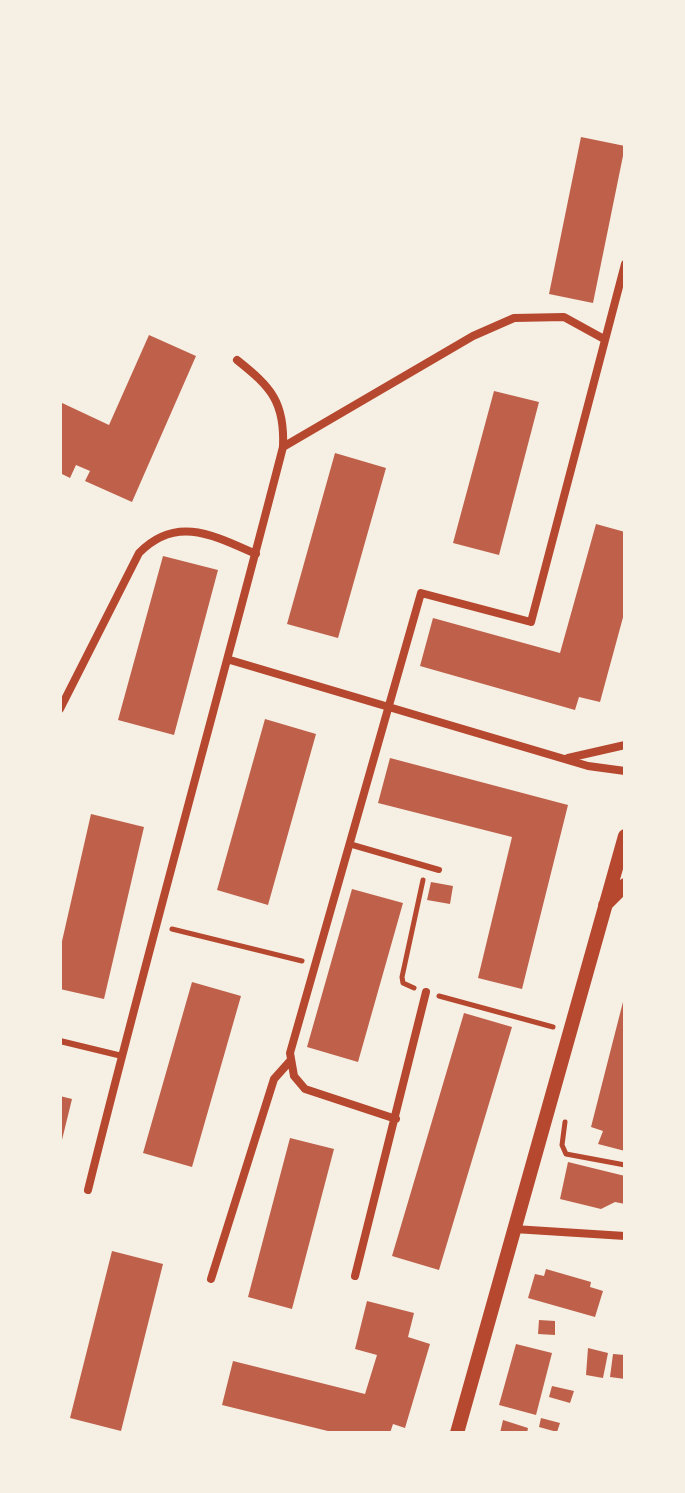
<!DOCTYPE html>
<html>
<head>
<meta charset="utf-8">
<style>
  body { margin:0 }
  #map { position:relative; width:685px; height:1493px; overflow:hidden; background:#f6efe4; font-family:Manrope,sans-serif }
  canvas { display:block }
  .frame { position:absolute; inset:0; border:62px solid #f6efe4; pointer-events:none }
</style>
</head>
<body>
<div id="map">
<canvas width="685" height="1493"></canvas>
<div class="frame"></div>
</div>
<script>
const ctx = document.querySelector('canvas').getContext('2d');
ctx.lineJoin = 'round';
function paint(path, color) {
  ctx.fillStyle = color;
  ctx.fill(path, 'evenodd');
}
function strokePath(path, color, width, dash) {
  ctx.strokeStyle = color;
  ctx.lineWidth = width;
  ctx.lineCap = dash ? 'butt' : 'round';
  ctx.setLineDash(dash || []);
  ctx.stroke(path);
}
paint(new Path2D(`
  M 581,137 L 625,146 L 593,303 L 549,294 Z
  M 149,335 L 196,356 L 132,502 L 85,481 L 90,471 L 76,465 L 70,478 L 60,473 L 60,402 L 109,425 Z
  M 494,391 L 539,402 L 499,555 L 453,543 Z
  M 335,453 L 386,468 L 338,638 L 287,624 Z
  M 596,524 L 625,532 L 625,610 L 600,702 L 579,697 L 575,710 L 420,666 L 433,618 L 560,653 Z
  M 163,556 L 218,570 L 174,735 L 118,720 Z
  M 265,719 L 316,734 L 268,905 L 217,890 Z
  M 390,758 L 568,805 L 522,989 L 478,978 L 512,837 L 378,803 Z
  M 91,814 L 144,827 L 104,999 L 60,989 L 60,950 Z
  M 431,882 L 453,886 L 450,904 L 427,900 Z
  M 352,889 L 403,903 L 358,1062 L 307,1047 Z
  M 192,982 L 241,996 L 192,1167 L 143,1153 Z
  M 625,994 L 625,1151 L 598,1144 L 603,1131 L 591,1127 Z
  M 464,1013 L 512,1027 L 439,1270 L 392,1256 Z
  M 60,1096 L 72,1099 L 61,1144 L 60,1143 Z
  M 290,1138 L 334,1149 L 292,1309 L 248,1297 Z
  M 568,1162 L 625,1176 L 625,1204 L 615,1202 L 601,1209 L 560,1199 Z
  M 112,1251 L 163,1264 L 121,1431 L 70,1418 Z
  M 546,1269 L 591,1282 L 590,1287 L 603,1291 L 595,1317 L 528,1298 L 535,1274 L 544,1276 Z
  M 367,1301 L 414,1313 L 408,1337 L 430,1344 L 405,1428 L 393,1424 L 390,1433 L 336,1433 L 222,1405 L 233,1361 L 365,1394 L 377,1355 L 355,1349 Z
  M 539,1320 L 555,1321 L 555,1335 L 538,1334 Z
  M 516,1344 L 552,1353 L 536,1415 L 499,1405 Z
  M 588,1348 L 608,1353 L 603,1378 L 586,1375 Z
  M 613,1354 L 625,1355 L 625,1379 L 610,1377 Z
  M 552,1386 L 574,1391 L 570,1403 L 549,1397 Z
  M 541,1418 L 560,1423 L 557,1432 L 539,1427 Z
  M 503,1420 L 528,1428 L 527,1433 L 500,1433 Z`), '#bf614a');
strokePath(new Path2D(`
  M 172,929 L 302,961
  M 414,988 L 403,983 L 402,977 L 423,880
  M 439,996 L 553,1027
  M 565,1122 L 562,1145 L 566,1154 L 625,1165`), '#b5482f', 5);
strokePath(new Path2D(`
  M 349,844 L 439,870
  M 60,1041 L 122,1056`), '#b5482f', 6);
strokePath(new Path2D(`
  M 283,447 L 473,336 L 514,318 L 564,317 L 604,339
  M 230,660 L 588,766 L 625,771
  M 60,709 L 139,553 C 176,515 213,535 256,554
  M 568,758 L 625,745
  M 396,1119 L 305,1089 L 294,1076 L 290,1053 L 421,593 L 531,622 L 625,264
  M 88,1190 C 150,941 219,695 283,447 C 285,402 271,387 237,360
  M 514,1229 L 625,1236
  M 355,1276 L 426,992
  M 211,1279 L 274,1079 L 291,1060`), '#b5482f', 8);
strokePath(new Path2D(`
  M 605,905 L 625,885
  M 457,1433 L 625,836`), '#b5482f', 14);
</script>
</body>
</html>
